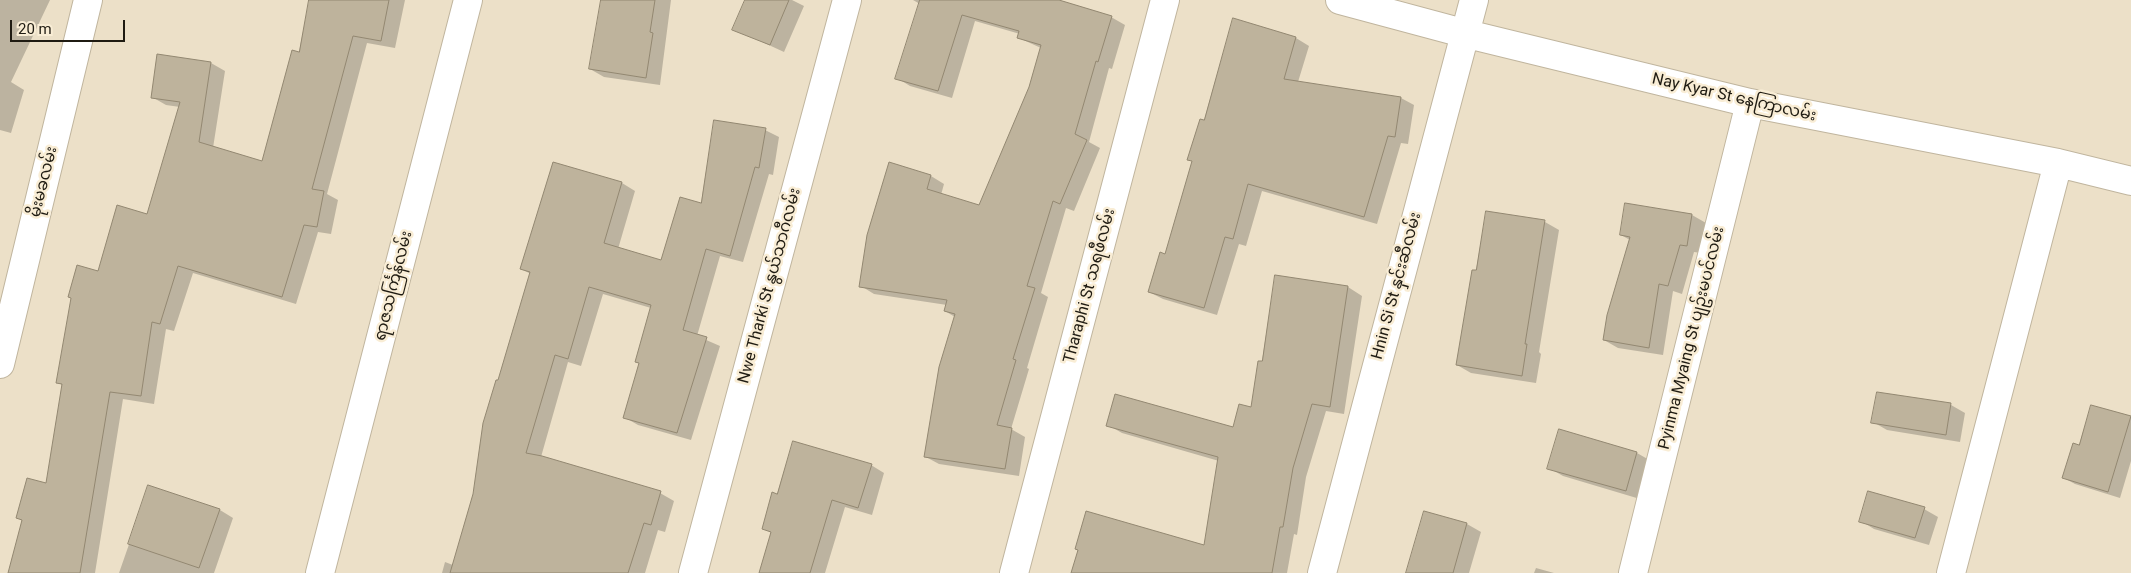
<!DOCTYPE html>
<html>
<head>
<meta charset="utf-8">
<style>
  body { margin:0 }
  #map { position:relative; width:2131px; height:573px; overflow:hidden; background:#ece0c8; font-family:Roboto,sans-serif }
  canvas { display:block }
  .scale { position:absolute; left:10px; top:20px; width:115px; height:22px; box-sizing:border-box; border:2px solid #1f1b12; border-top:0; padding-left:6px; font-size:15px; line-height:18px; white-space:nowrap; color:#1f1b12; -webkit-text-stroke:4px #f9edd5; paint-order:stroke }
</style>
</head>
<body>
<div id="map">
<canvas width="2131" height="573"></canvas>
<div class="scale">20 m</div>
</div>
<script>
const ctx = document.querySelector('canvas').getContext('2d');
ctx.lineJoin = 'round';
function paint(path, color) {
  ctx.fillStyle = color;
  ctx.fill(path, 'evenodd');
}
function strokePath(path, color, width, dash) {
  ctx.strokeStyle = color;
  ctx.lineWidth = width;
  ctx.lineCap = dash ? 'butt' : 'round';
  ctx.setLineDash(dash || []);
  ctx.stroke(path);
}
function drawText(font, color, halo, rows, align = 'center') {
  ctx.font = font + ' Roboto,"Noto Sans Myanmar",sans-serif';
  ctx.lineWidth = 5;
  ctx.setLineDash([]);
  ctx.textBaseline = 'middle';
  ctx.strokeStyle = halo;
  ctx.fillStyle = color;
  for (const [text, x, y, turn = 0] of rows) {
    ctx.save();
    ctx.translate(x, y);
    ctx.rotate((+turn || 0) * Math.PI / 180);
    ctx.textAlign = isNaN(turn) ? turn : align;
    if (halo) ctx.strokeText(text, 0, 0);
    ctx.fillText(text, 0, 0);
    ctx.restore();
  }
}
paint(new Path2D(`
  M 0,0 L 50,0 L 11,82 L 24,90 L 11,133 L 0,130 Z
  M 310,0 L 405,0 L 395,48 L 367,43 L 327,194 L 338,200 L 331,234 L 318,232 L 296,304 L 193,273 L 174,331 L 166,329 L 154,404 L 123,399 L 95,573 L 9,573 L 23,521 L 18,518 L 48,484 L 63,386 L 58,382 L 99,272 L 148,215 L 180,107 L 166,105 L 152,97 L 159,55 L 211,63 L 225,71 L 213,148 L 263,162 L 300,54 Z
  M 602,0 L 671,0 L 660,85 L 604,77 L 590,69 Z
  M 746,0 L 792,0 L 804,6 L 784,52 L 734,29 Z
  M 913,0 L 1053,0 L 1111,17 L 1125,25 L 1112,69 L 1109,68 L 1089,142 L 1100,148 L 1074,211 L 1066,208 L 1041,293 L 1048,297 L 1027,368 L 1029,369 L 1011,429 L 1025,437 L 1019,476 L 939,464 L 926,457 L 955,317 L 945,311 L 947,305 L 874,294 L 861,286 L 931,176 L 944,184 L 941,195 L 980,206 L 1031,87 L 1041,48 L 1019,38 L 1020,34 L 975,21 L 952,98 L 910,86 L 897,78 L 920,4 Z
  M 1296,38 L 1309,46 L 1298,82 L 1401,98 L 1414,105 L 1408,144 L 1401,143 L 1377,224 L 1262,191 L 1246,246 L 1239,244 L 1217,315 L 1163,299 L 1149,292 L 1166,255 L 1194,162 L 1189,159 L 1205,121 Z
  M 765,130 L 779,137 L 773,175 L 769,174 L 743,262 L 720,256 L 697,336 L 720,346 L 691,440 L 638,425 L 624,417 L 640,363 L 651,308 L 603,294 L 581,366 L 568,362 L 541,457 L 523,573 L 442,573 L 445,562 L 453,565 L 474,495 L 499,382 L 531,274 L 521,269 L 553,163 L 622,183 L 635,191 L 618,249 L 662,262 L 702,204 Z
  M 1692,215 L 1706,223 L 1701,253 L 1694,252 L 1682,294 L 1673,291 L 1663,355 L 1618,348 L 1604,340 L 1630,240 L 1621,235 Z
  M 1545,222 L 1559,230 L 1539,352 L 1541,354 L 1536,383 L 1471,373 L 1457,365 L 1477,272 Z
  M 1348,287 L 1362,296 L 1344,414 L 1326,411 L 1306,477 L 1297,535 L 1294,534 L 1287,573 L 1072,573 L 1205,547 L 1219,461 L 1122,433 L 1108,425 L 1233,429 L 1252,409 L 1263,363 Z
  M 1878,393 L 1951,405 L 1965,413 L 1960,442 L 1887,430 L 1873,422 Z
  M 2092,406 L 2131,417 L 2131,461 L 2120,498 L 2075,484 L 2064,478 L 2080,446 Z
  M 1560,431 L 1637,453 L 1651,461 L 1640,499 L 1563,476 L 1549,468 Z
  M 871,465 L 884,473 L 872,515 L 845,507 L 825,573 L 761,573 L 772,533 L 763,528 Z
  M 149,487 L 220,510 L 233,518 L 214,573 L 119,573 Z
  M 660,493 L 674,501 L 665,532 L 658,530 L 645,573 L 561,573 Z
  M 1924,509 L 1938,517 L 1929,545 L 1874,529 L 1861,521 Z
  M 1425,512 L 1467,524 L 1481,532 L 1469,573 L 1414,573 Z
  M 1536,568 L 1554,573 L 1534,573 Z`), '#0003');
const building = new Path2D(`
  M 309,0 L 389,0 L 381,41 L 353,36 L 312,189 L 324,191 L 317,227 L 304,225 L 282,297 L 178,266 L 160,324 L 152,322 L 141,396 L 110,392 L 80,573 L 8,573 L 22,520 L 16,518 L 27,478 L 46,483 L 62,384 L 56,383 L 71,298 L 68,297 L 77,265 L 98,271 L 117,205 L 147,214 L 180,102 L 151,98 L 157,54 L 211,62 L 199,142 L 262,161 L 292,50 L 299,52 Z
  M 601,0 L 655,0 L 650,32 L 653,33 L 646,78 L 589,69 Z
  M 745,0 L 789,0 L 770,45 L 732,30 Z
  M 920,0 L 1059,0 L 1112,16 L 1098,62 L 1096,61 L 1075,134 L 1087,140 L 1060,204 L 1053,201 L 1027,286 L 1035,288 L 1013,359 L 1016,360 L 997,425 L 1012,428 L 1005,469 L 924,457 L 939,367 L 955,314 L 944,311 L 947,300 L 859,287 L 867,235 L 889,162 L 931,175 L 927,189 L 979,205 L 1029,87 L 1041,45 L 1017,38 L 1019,31 L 962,15 L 938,91 L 895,79 Z
  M 1233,18 L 1296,37 L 1284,79 L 1401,97 L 1395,137 L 1388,136 L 1364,217 L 1248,184 L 1233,239 L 1225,237 L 1204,308 L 1148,292 L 1160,252 L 1165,254 L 1192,161 L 1187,160 L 1200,119 L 1204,120 Z
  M 714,120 L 766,128 L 759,168 L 755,167 L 730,256 L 706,249 L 683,330 L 707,337 L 677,433 L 623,418 L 639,363 L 635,362 L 651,305 L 589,287 L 568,359 L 555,355 L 526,453 L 542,456 L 661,491 L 651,525 L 644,523 L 628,573 L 450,573 L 473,494 L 483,423 L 496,380 L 498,380 L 530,272 L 520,269 L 553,162 L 622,182 L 604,243 L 661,260 L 680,197 L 701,203 Z
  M 1625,203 L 1692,214 L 1687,246 L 1680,245 L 1668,286 L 1659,284 L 1649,348 L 1603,340 L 1607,315 L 1630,237 L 1620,235 Z
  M 1486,211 L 1545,220 L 1525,344 L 1527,344 L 1522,376 L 1456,365 L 1472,270 L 1476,270 Z
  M 1275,275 L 1348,286 L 1330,407 L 1312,404 L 1293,468 L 1283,527 L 1280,527 L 1272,573 L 1071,573 L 1078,550 L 1075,549 L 1086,511 L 1204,545 L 1218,457 L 1106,426 L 1115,394 L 1233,427 L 1239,404 L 1251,407 L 1258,361 L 1262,361 Z
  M 1877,392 L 1951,403 L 1946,435 L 1871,423 Z
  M 2091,405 L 2131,416 L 2108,492 L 2062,478 L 2073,443 L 2079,445 Z
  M 1559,429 L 1637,452 L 1626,491 L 1547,469 Z
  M 793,441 L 872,464 L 858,508 L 832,500 L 810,573 L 759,573 L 771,532 L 762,529 L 772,492 L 777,494 Z
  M 148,485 L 220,509 L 199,568 L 128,544 Z
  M 1868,491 L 1925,507 L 1915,538 L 1859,522 Z
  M 1424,511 L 1467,523 L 1453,573 L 1406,573 Z`);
paint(building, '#beb39c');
strokePath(building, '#928771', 1);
const street = new Path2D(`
  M 1340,0 L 1463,33 L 1750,103 L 2058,163 L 2131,181
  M 0,364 L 88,0
  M 693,573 L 847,0
  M 1014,573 L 1165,0
  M 1322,573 L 1474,0
  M 1633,573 L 1750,103
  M 1951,573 L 2058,163`);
const secondary = new Path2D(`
  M 320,573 L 468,0`);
strokePath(street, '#c0b59e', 30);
strokePath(secondary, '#c0b59e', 30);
strokePath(street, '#fff', 28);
strokePath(secondary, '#fff', 28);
drawText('16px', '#1f1b12', '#f9edd5', [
  ["Nay Kyar St နေကြာလမ်း",1734,98,13],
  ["မိုးမခလမ်း",44,182,-76],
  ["ရာဇသင်္ကြန်လမ်း",394,286,-76],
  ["Nwe Tharki St နွယ်သာဂီလမ်း",770,286,-75],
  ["Tharaphi St သရဖီလမ်း",1090,286,-75],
  ["Hnin Si St နှင်းဆီလမ်း",1397,286,-75],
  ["Pyinma Myaing St ပျဥ်းမပင်လမ်း",1692,338,-76]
]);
</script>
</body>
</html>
